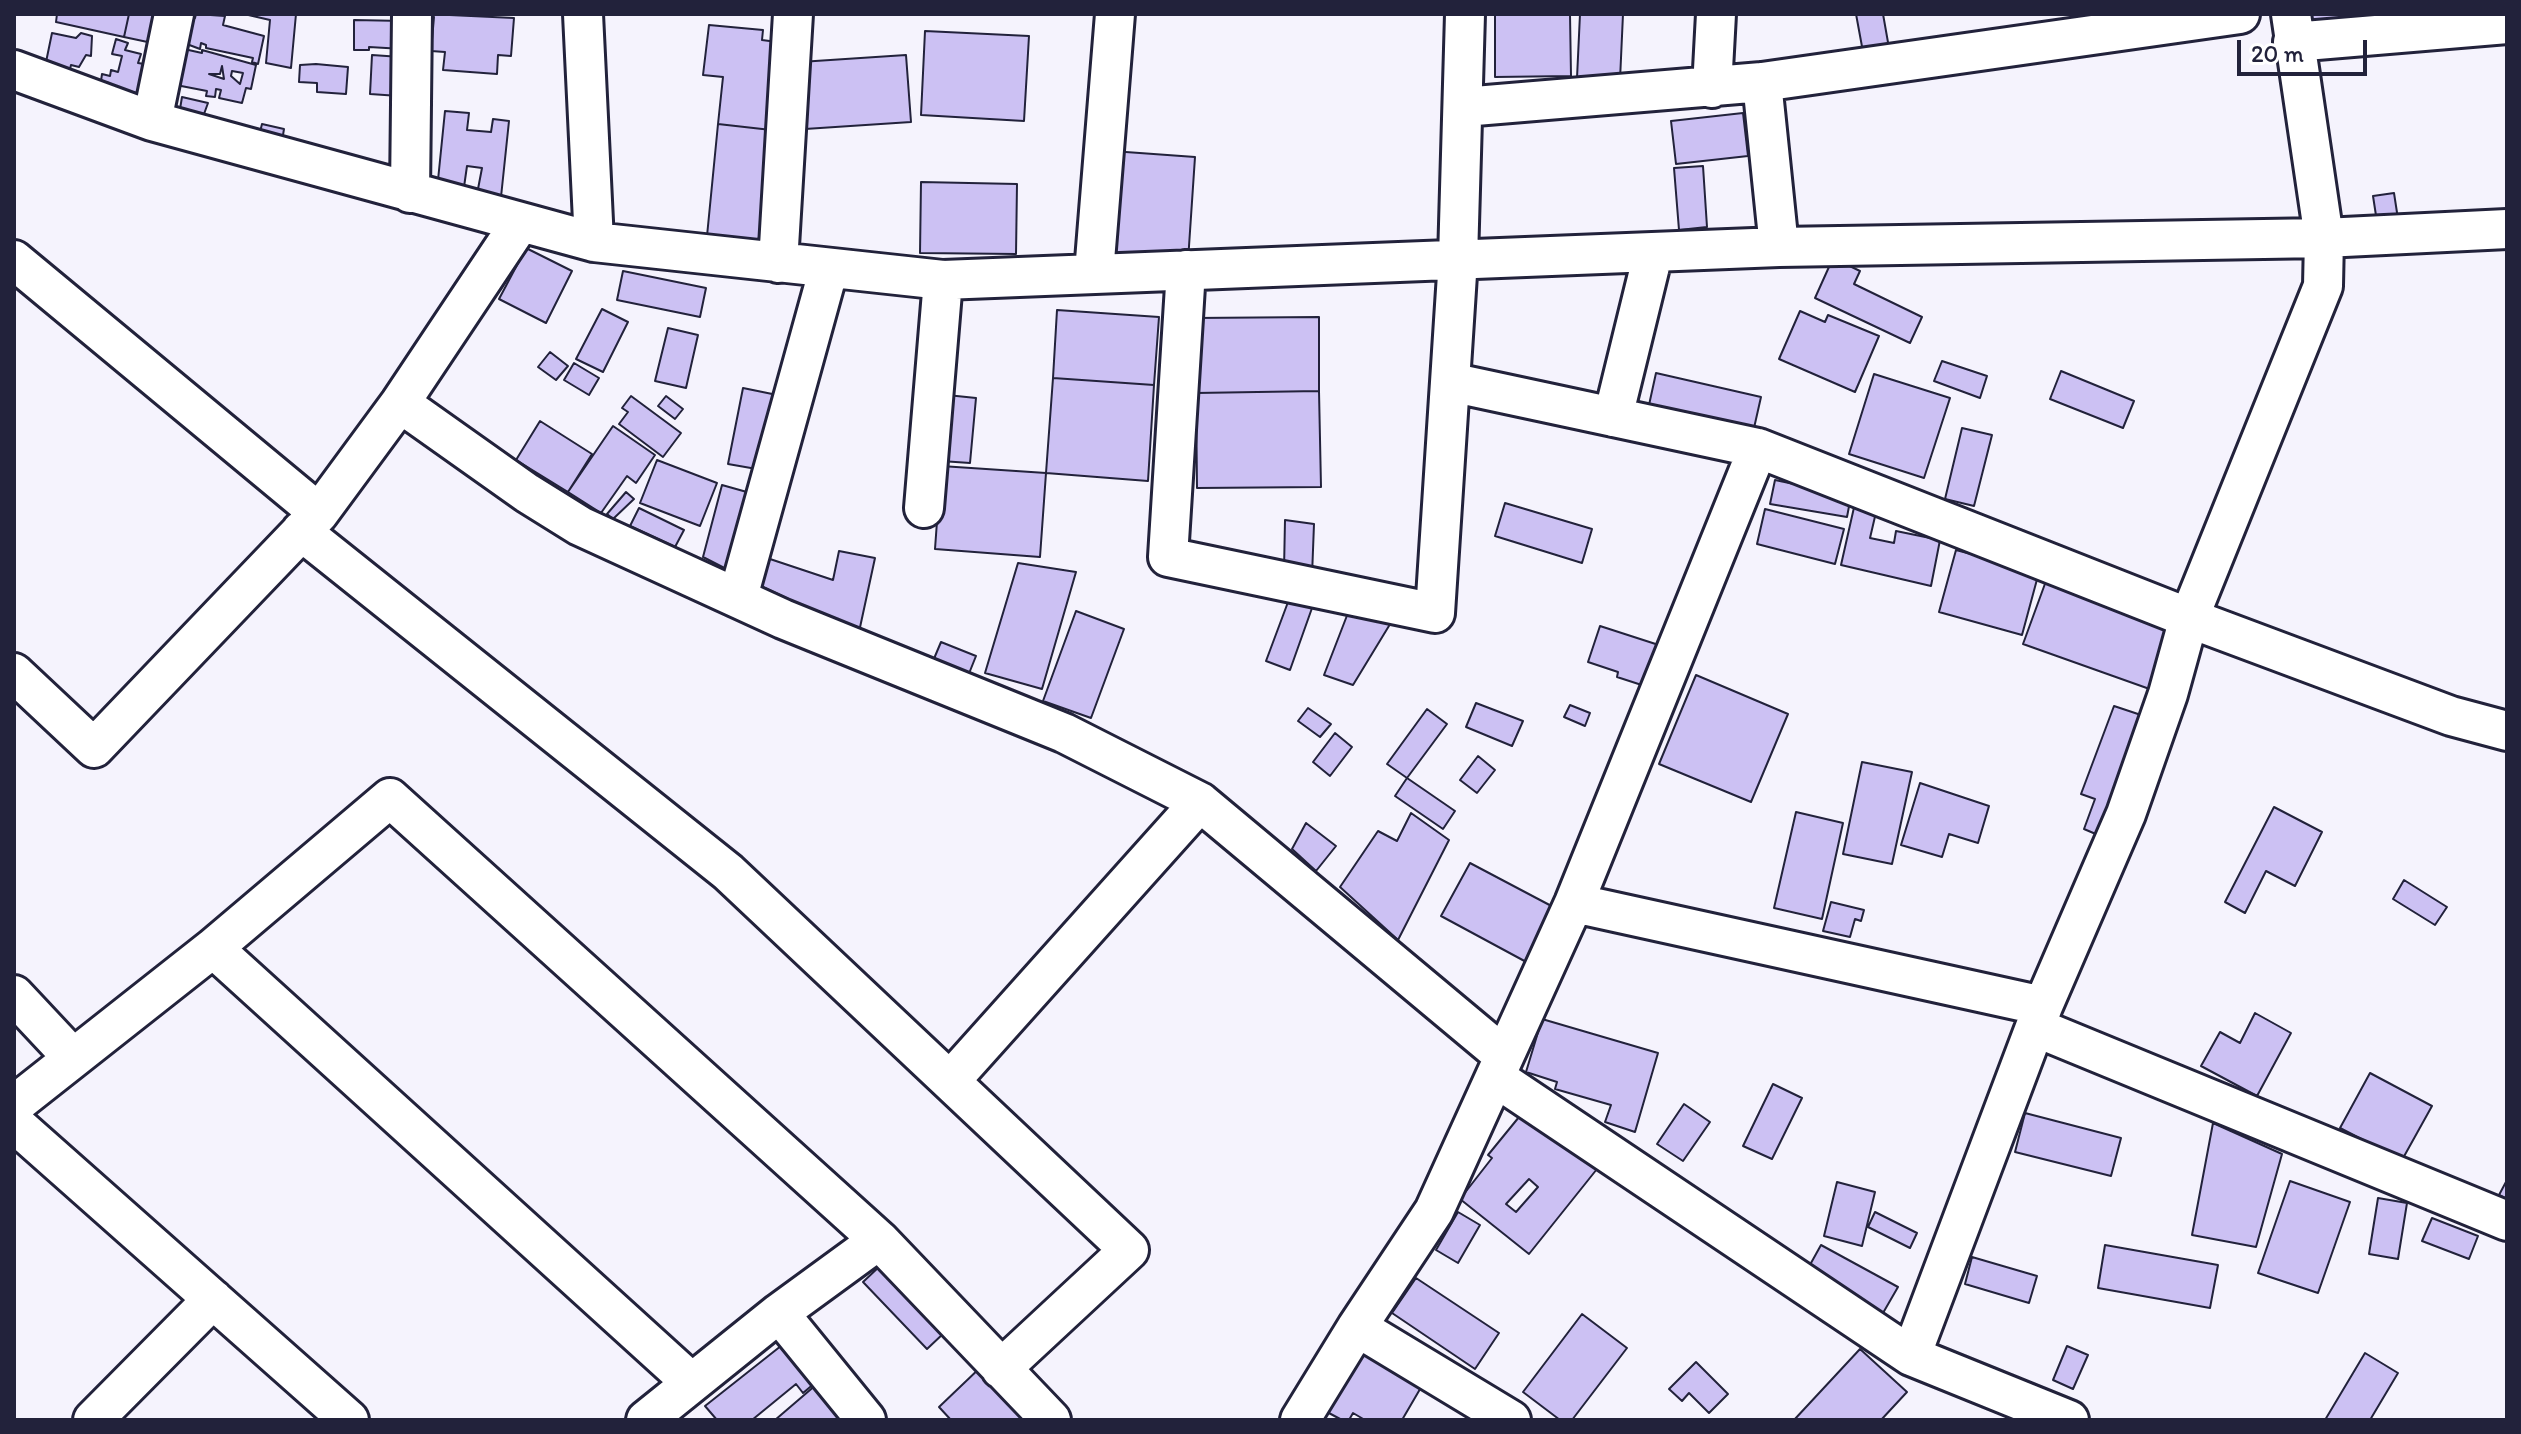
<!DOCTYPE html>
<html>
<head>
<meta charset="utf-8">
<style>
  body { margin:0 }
  #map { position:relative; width:2521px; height:1434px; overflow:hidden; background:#f5f3fd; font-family:Itim,sans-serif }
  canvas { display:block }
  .frame { position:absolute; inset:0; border:16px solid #22223b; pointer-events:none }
  .scale { position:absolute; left:2237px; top:40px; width:130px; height:36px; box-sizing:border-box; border:4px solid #22223b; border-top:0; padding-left:10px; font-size:24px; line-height:28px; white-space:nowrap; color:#22223b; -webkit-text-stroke:6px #fff; paint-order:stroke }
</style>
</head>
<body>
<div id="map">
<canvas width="2521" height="1434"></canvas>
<div class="frame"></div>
<div class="scale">20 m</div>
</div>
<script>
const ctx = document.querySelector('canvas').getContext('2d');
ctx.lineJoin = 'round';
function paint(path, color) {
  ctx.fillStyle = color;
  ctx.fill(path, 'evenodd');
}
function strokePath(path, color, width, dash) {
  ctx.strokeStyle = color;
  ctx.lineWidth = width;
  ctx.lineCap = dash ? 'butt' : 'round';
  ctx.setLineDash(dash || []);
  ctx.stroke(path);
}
const building = new Path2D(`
  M 57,14 L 129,14 L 124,37 L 56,22 Z
  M 129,14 L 163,14 L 157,44 L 124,37 Z
  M 196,14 L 225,16 L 223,25 L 264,36 L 258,64 L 252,62 L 253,58 L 206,48 L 206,45 L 201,43 L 200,49 L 184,43 L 189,16 L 195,18 Z
  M 244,14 L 296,14 L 291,68 L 266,63 L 270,20 Z
  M 428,14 L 514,18 L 511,56 L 498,55 L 497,74 L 443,70 L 445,52 L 431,51 L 434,17 Z
  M 1495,14 L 1570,14 L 1571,76 L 1495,77 Z
  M 1580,14 L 1623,14 L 1620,80 L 1577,78 Z
  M 1856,14 L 1883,14 L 1889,48 L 1863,52 Z
  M 2307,14 L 2403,14 L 2308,37 Z
  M 354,20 L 404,21 L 403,49 L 369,47 L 369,50 L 354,50 Z
  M 709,25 L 763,30 L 762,40 L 777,42 L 780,131 L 718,124 L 723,77 L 703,75 Z
  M 925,31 L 1029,36 L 1024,121 L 921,115 Z
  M 52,33 L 76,38 L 81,33 L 92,36 L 91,56 L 86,55 L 79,67 L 71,65 L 70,69 L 46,62 Z
  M 116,39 L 128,43 L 125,50 L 141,54 L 138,63 L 144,64 L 141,74 L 148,76 L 141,102 L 107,93 L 109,83 L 101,81 L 102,74 L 110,76 L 111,70 L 118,72 L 122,56 L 112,54 Z
  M 184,49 L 202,53 L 202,50 L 256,65 L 251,89 L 246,88 L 242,103 L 219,98 L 221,90 L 216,89 L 215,97 L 206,96 L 207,91 L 176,85 ZM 222,66 L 224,79 L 209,74 L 220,74 ZM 232,71 L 243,73 L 240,84 L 231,76 Z
  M 372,55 L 401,57 L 399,96 L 370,94 Z
  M 906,55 L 911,122 L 805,129 L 800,62 Z
  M 316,64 L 348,67 L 346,94 L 317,92 L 317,83 L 299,82 L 300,65 Z
  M 182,97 L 208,103 L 204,114 L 198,113 L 196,122 L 186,119 L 188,111 L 180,109 Z
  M 445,111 L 469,113 L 467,130 L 491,132 L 493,119 L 509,121 L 501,197 L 437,190 ZM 467,166 L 482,168 L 478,189 L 464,187 Z
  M 1743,113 L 1748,156 L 1676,164 L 1671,121 Z
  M 262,124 L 284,129 L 282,141 L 259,136 Z
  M 718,124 L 780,131 L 769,243 L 707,236 Z
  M 1112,151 L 1195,157 L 1188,261 L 1104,255 Z
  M 1703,166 L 1707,227 L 1679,230 L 1674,168 Z
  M 921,182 L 1017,184 L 1016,254 L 920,253 Z
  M 2394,193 L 2398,219 L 2377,222 L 2373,196 Z
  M 526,248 L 572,271 L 546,323 L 499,299 Z
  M 1833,258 L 1860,271 L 1854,284 L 1922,317 L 1910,343 L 1815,298 Z
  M 623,271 L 706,288 L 700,317 L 617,300 Z
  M 602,309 L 628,322 L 603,372 L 576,359 Z
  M 1057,310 L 1159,317 L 1154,385 L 1053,378 Z
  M 1800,311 L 1825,322 L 1828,315 L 1879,336 L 1855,392 L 1779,359 Z
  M 1319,317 L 1319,391 L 1196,393 L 1194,318 Z
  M 668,328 L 698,335 L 686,388 L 655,381 Z
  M 550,352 L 568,366 L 556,380 L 538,367 Z
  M 1942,361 L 1987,376 L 1980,398 L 1934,381 Z
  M 574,363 L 599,378 L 589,395 L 564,380 Z
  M 2061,371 L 2134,401 L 2123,428 L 2050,399 Z
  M 1656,373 L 1761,397 L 1754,428 L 1649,405 Z
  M 1874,374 L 1950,398 L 1924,478 L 1849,454 Z
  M 1053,378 L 1154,385 L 1148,481 L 1046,473 Z
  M 743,388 L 782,396 L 768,471 L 728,464 Z
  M 1319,391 L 1321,487 L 1197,488 L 1196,393 Z
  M 947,395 L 976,398 L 970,463 L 941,461 Z
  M 631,396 L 681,433 L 663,457 L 619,424 L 628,412 L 622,408 Z
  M 666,396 L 683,409 L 675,419 L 658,406 Z
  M 540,421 L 592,454 L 568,492 L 516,460 Z
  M 613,426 L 655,455 L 636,483 L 627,476 L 601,513 L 568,492 Z
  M 1962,428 L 1992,435 L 1974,506 L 1945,499 Z
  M 657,460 L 717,483 L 700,526 L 640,503 Z
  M 941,466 L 1046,473 L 1040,557 L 935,549 Z
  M 1775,480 L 1832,492 L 1850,501 L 1847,517 L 1770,504 Z
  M 722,485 L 761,496 L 738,575 L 703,557 Z
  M 626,492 L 634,499 L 613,519 L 607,514 Z
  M 1505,503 L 1592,529 L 1582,563 L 1495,536 Z
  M 1855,503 L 1877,508 L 1870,538 L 1894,543 L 1896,531 L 1940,540 L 1931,586 L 1841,565 Z
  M 639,508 L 684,530 L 675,547 L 630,526 Z
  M 1765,509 L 1844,529 L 1835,564 L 1757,544 Z
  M 1285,520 L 1314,524 L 1312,576 L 1284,570 Z
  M 1956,550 L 2039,572 L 2022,635 L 1939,612 Z
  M 839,551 L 875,558 L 859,632 L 750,581 L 758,555 L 833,580 Z
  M 1018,563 L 1076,572 L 1042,689 L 985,673 Z
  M 2046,581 L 2180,630 L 2158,692 L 2023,644 Z
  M 1294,586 L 1317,594 L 1290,670 L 1266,661 Z
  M 1353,600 L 1395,616 L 1353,685 L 1324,675 Z
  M 1076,611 L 1124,629 L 1091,718 L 1043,701 Z
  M 1600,626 L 1668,648 L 1654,689 L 1617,677 L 1618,672 L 1588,662 Z
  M 941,642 L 976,656 L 968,676 L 933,661 Z
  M 1696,675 L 1788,714 L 1751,802 L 1659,764 Z
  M 1476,703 L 1523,721 L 1512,746 L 1466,727 Z
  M 1570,705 L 1590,713 L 1585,726 L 1564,717 Z
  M 2114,706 L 2144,716 L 2098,835 L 2084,829 L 2095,799 L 2081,794 Z
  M 1308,708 L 1331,724 L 1320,737 L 1298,721 Z
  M 1427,709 L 1447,724 L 1407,778 L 1387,764 Z
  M 1335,733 L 1352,747 L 1330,776 L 1313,762 Z
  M 1478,756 L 1495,770 L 1477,793 L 1460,780 Z
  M 1862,762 L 1912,772 L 1892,864 L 1843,854 Z
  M 1407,778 L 1455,811 L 1443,829 L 1395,796 Z
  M 1920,783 L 1989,806 L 1978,843 L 1949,834 L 1942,857 L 1901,845 Z
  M 2274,807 L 2322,832 L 2295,886 L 2266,871 L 2245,913 L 2225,902 Z
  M 1796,812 L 1843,823 L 1822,919 L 1774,908 Z
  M 1411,813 L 1449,840 L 1398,940 L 1340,887 L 1378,831 L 1397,841 Z
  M 1306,823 L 1336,846 L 1316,871 L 1292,849 Z
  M 1470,863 L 1559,910 L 1530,964 L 1441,916 Z
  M 2404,880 L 2447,907 L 2435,925 L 2393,899 Z
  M 1831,902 L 1864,910 L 1861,921 L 1855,919 L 1850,937 L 1823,931 Z
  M 2255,1013 L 2291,1033 L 2257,1096 L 2201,1066 L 2220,1032 L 2240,1043 Z
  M 1542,1019 L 1658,1053 L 1635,1132 L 1605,1122 L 1611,1105 L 1555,1089 L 1557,1082 L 1526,1072 Z
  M 2370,1073 L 2432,1106 L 2402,1160 L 2340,1128 Z
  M 1773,1084 L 1802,1098 L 1772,1159 L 1743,1146 Z
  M 1684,1104 L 1710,1122 L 1683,1161 L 1657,1144 Z
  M 1528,1106 L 1601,1164 L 1529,1254 L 1460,1199 L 1492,1158 L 1488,1155 ZM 1529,1179 L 1538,1187 L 1516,1212 L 1506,1204 Z
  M 2025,1113 L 2121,1138 L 2111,1176 L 2015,1152 Z
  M 2213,1123 L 2282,1154 L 2256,1247 L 2192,1235 Z
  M 2507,1180 L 2507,1199 L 2499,1195 Z
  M 2290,1181 L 2350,1202 L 2318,1293 L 2258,1273 Z
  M 1837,1182 L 1875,1192 L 1862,1246 L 1824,1236 Z
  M 2378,1198 L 2407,1203 L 2398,1259 L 2369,1254 Z
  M 1458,1212 L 1480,1225 L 1458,1263 L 1436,1250 Z
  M 1875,1212 L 1917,1233 L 1910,1248 L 1868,1227 Z
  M 2432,1218 L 2478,1236 L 2469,1259 L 2422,1241 Z
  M 1821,1245 L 1898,1287 L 1883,1313 L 1806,1272 Z
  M 2105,1245 L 2218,1265 L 2210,1308 L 2098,1288 Z
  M 1972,1257 L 2037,1276 L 2029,1303 L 1965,1284 Z
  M 881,1265 L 945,1332 L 927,1349 L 863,1282 Z
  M 1416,1278 L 1499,1333 L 1475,1369 L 1392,1313 Z
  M 1582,1314 L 1627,1348 L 1572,1420 L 1560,1420 L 1523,1392 Z
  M 1370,1337 L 1430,1372 L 1402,1420 L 1365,1420 L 1353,1413 L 1349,1420 L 1342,1420 L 1327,1412 Z
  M 791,1338 L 822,1377 L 803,1393 L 796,1384 L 752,1420 L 717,1420 L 705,1406 Z
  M 2067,1346 L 2088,1355 L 2073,1389 L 2053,1380 Z
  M 1860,1349 L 1907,1392 L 1881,1420 L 1794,1420 Z
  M 2365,1353 L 2398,1373 L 2370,1420 L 2325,1420 Z
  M 1696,1362 L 1728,1394 L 1709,1413 L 1689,1393 L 1682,1401 L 1669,1389 Z
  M 984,1364 L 1038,1420 L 951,1420 L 939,1407 Z
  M 824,1378 L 848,1420 L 775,1420 Z`);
paint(building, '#ccc1f3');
strokePath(building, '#22223b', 2);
const minor = new Path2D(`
  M 583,14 L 594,242
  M 2293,42 L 2507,24
  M 14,70 L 152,121 L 594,242 L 943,280 L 1779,247 L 2324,238 L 2507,229
  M 1762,82 L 1779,247
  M 1712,88 L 1716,14
  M 1463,107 L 1762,82 L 2240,14
  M 152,121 L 174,14
  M 410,193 L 412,14
  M 14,260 L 319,513
  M 778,263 L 793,14
  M 1186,270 L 1168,557 L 1435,613 L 1458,259 L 1465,14
  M 1094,273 L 1115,14
  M 1450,382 L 1758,448 L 2189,618 L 2451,716 L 2507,731
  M 400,403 L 527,493 L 580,526 L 783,619 L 1064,733 L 1200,802 L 1504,1056
  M 1613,417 L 1653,254
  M 924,508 L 943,280
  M 301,531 L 728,872 L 1129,1250 L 1001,1369
  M 738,597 L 829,268
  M 14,673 L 94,748 L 319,513 L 400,403 L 520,223
  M 1574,903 L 2043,1006
  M 213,948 L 692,1383
  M 14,995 L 73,1058
  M 2035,1027 L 2507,1221
  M 1495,1077 L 1911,1356 L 2069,1420
  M 950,1081 L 1200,802
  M 14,1105 L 213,948 L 390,798 L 879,1240 L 1051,1420
  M 14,1123 L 349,1420
  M 779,1313 L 866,1420
  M 1357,1327 L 1511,1420
  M 1911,1356 L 2043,1006 L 2126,814 L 2168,694 L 2189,618 L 2323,286 L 2324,238 L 2291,14
  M 93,1420 L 213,1299
  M 646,1420 L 779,1313 L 879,1240
  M 1300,1420 L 1357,1327 L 1434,1211 L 1574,903 L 1758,448`);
strokePath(minor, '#22223b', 44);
strokePath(minor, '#fff', 38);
</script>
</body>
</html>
